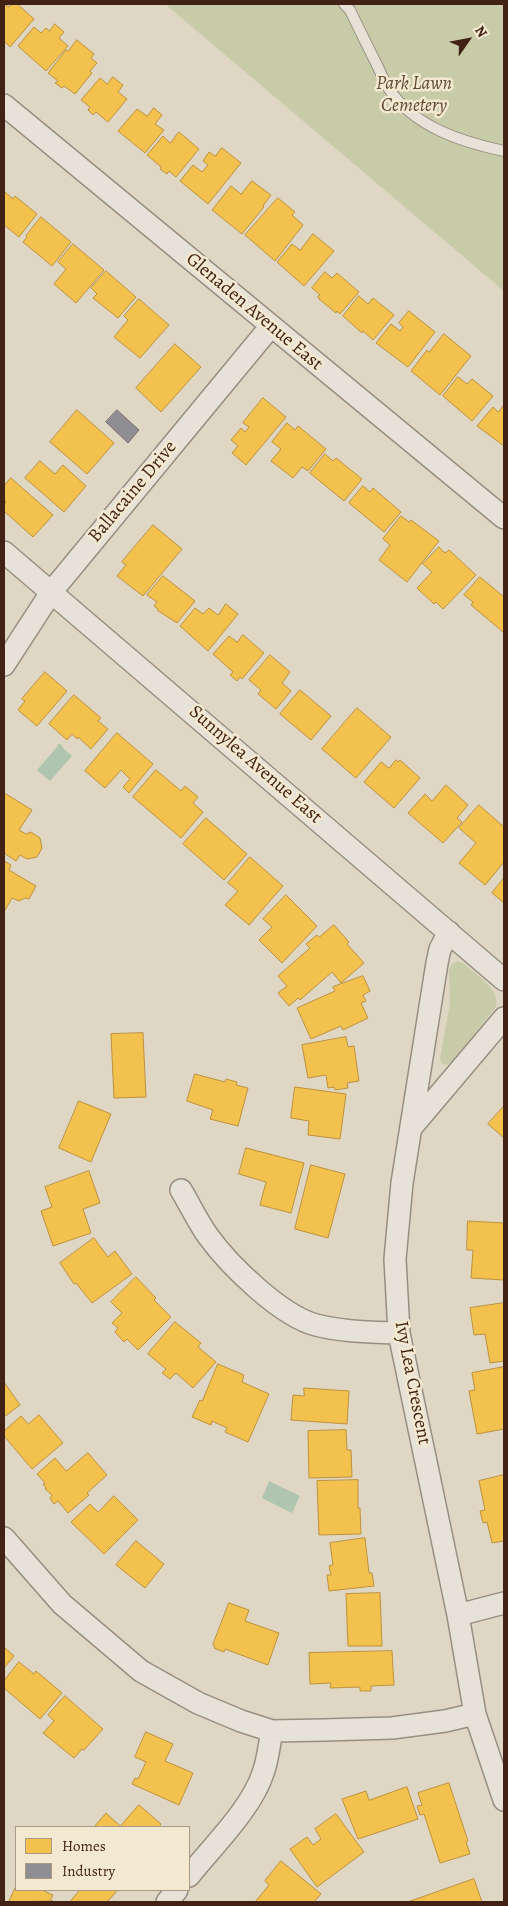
<!DOCTYPE html>
<html>
<head>
<meta charset="utf-8">
<style>
  body { margin:0 }
  #map { position:relative; width:508px; height:1906px; overflow:hidden; background:#dfd7c3; font-family:Alegreya,serif }
  canvas { display:block }
  .frame { position:absolute; inset:0; border:5px solid #422214; pointer-events:none }
  .legend { position:absolute; left:15px; top:1826px; width:175px; height:65px; box-sizing:border-box; background:#f3e9d0; border:1px solid #ac9985; margin:0; padding:6px 9px; list-style:none; font-size:15px; color:#422214 }
  .legend li { display:flex; align-items:center; gap:10px; height:25px }
  .legend b { width:25px; border:1px solid #ac9985 }
  .north { position:absolute; left:443px; top:15px; width:50px; height:50px; -webkit-text-stroke:4px #f3e9d0; paint-order:stroke; rotate:57deg; font-size:14px; font-weight:700; line-height:20px; text-align:center; color:#422214 }
  .north::after { content:''; display:block; margin:auto; width:18px; height:22px; background:#422214; clip-path:polygon(50% 0,100% 100%,50% 72%,0 100%) }
</style>
</head>
<body>
<div id="map">
<canvas width="508" height="1906"></canvas>
<div class="frame"></div>
<ul class="legend">
<li><b style="height:14px;background:#f2c14e"></b>Homes</li>
<li><b style="height:14px;background:#8d8d92"></b>Industry</li>
</ul>
<div class="north">N</div>
</div>
<script>
const ctx = document.querySelector('canvas').getContext('2d');
ctx.lineJoin = 'round';
function paint(path, color) {
  ctx.fillStyle = color;
  ctx.fill(path, 'evenodd');
}
function strokePath(path, color, width, dash) {
  ctx.strokeStyle = color;
  ctx.lineWidth = width;
  ctx.lineCap = dash ? 'butt' : 'round';
  ctx.setLineDash(dash || []);
  ctx.stroke(path);
}
function drawText(font, color, halo, rows, align = 'center') {
  ctx.font = font + ' Alegreya,serif';
  ctx.lineWidth = 5;
  ctx.setLineDash([]);
  ctx.textBaseline = 'middle';
  ctx.strokeStyle = halo;
  ctx.fillStyle = color;
  for (const [text, x, y, turn = 0] of rows) {
    ctx.save();
    ctx.translate(x, y);
    ctx.rotate((+turn || 0) * Math.PI / 180);
    ctx.textAlign = isNaN(turn) ? turn : align;
    if (halo) ctx.strokeText(text, 0, 0);
    ctx.fillText(text, 0, 0);
    ctx.restore();
  }
}
paint(new Path2D(`
  M 165,4 L 504,4 L 504,291 Z
  M 457,961 L 463,963 C 475,974 501,989 496,1007 L 452,1062 L 446,1065 L 441,1063 L 440,1058 L 450,1004 L 449,970 L 452,964 Z`), '#c7cba8');
paint(new Path2D(`
  M 58,744 L 61,744 L 63,748 L 72,756 L 50,781 L 37,770 L 57,747 Z
  M 269,1481 L 300,1496 L 292,1513 L 262,1498 Z`), '#afc5b0');
const homes = new Path2D(`
  M 4,4 L 9,7 L 12,4 L 17,4 L 34,19 L 10,47 L 4,41 Z
  M 55,24 L 64,32 L 59,38 L 68,46 L 46,71 L 18,46 L 34,27 L 41,33 L 46,28 L 49,31 Z
  M 77,40 L 94,54 L 91,58 L 97,63 L 90,71 L 92,73 L 75,94 L 64,86 L 62,88 L 55,83 L 58,81 L 48,73 L 66,50 L 68,51 Z
  M 113,77 L 123,85 L 118,92 L 127,99 L 108,122 L 96,112 L 93,115 L 88,110 L 90,107 L 81,100 L 100,78 L 107,84 Z
  M 154,108 L 162,115 L 155,124 L 164,130 L 145,153 L 118,131 L 137,109 L 147,116 Z
  M 179,132 L 199,149 L 176,177 L 169,171 L 167,174 L 160,169 L 161,167 L 147,155 L 163,136 L 170,143 Z
  M 222,148 L 241,163 L 208,204 L 180,181 L 193,165 L 202,172 L 208,165 L 203,161 L 209,152 L 215,156 Z
  M 252,181 L 271,195 L 263,206 L 264,207 L 242,234 L 212,210 L 231,186 L 241,194 Z
  M 4,191 L 13,199 L 15,196 L 37,214 L 19,237 L 4,225 Z
  M 278,198 L 295,212 L 292,215 L 303,225 L 275,261 L 245,235 Z
  M 41,217 L 71,242 L 52,266 L 23,242 L 27,237 L 26,236 Z
  M 313,234 L 334,251 L 304,286 L 277,262 L 292,244 L 300,250 Z
  M 73,244 L 104,270 L 76,303 L 54,284 L 66,269 L 58,262 Z
  M 106,271 L 136,297 L 118,318 L 93,298 L 97,294 L 91,288 Z
  M 325,272 L 332,278 L 337,273 L 359,292 L 340,314 L 337,311 L 336,313 L 319,299 L 318,296 L 320,295 L 312,288 Z
  M 359,296 L 368,304 L 373,298 L 394,315 L 373,340 L 363,331 L 362,333 L 343,316 Z
  M 139,299 L 169,325 L 140,358 L 114,337 L 128,320 L 124,316 Z
  M 409,311 L 435,332 L 408,367 L 376,343 L 391,324 L 400,331 L 403,327 L 399,323 Z
  M 444,334 L 471,356 L 440,395 L 411,371 L 427,350 L 429,352 Z
  M 175,344 L 201,367 L 161,412 L 136,388 Z
  M 458,377 L 467,384 L 472,379 L 493,396 L 472,421 L 443,396 Z
  M 263,398 L 286,417 L 246,465 L 232,453 L 238,446 L 231,440 L 241,428 L 245,432 L 249,427 L 243,423 Z
  M 504,405 L 504,446 L 477,426 L 493,407 L 498,412 Z
  M 77,410 L 114,443 L 87,474 L 50,442 Z
  M 287,423 L 295,430 L 298,426 L 326,449 L 308,471 L 302,467 L 293,478 L 271,461 L 281,449 L 272,442 Z
  M 325,454 L 333,461 L 336,458 L 362,479 L 344,501 L 310,473 Z
  M 40,461 L 55,474 L 63,465 L 86,486 L 64,512 L 25,478 Z
  M 11,478 L 53,515 L 33,537 L 4,511 L 4,505 L 6,502 L 4,500 L 4,486 Z
  M 363,486 L 370,492 L 373,488 L 401,512 L 384,532 L 349,503 Z
  M 401,516 L 409,522 L 411,520 L 439,541 L 407,582 L 379,560 L 390,545 L 383,539 Z
  M 153,525 L 182,549 L 143,596 L 117,576 L 126,565 L 122,562 Z
  M 439,547 L 445,553 L 449,550 L 476,575 L 443,609 L 436,602 L 434,604 L 417,588 L 432,572 L 423,564 Z
  M 163,576 L 195,601 L 177,623 L 157,610 L 158,609 L 154,606 L 157,602 L 147,595 Z
  M 480,577 L 504,597 L 504,630 L 503,632 L 471,605 L 473,602 L 464,595 Z
  M 226,604 L 238,614 L 208,651 L 180,626 L 195,608 L 203,614 L 209,608 L 218,615 Z
  M 243,635 L 264,653 L 242,679 L 240,677 L 237,681 L 230,675 L 233,672 L 213,654 L 229,636 L 237,642 Z
  M 270,655 L 290,672 L 282,683 L 291,691 L 276,709 L 258,694 L 261,690 L 249,680 Z
  M 45,672 L 67,691 L 37,726 L 18,710 L 25,701 L 22,699 Z
  M 300,690 L 331,716 L 311,740 L 280,714 Z
  M 74,695 L 101,718 L 98,721 L 108,729 L 91,749 L 78,737 L 77,739 L 72,734 L 67,740 L 49,724 Z
  M 357,708 L 391,737 L 356,778 L 322,749 Z
  M 117,733 L 153,764 L 129,793 L 123,787 L 130,779 L 121,770 L 105,788 L 85,771 Z
  M 396,760 L 398,762 L 400,760 L 420,778 L 394,808 L 364,782 L 381,762 L 389,768 Z
  M 156,770 L 181,791 L 185,786 L 198,797 L 193,803 L 203,812 L 181,838 L 133,797 Z
  M 446,785 L 468,805 L 457,818 L 462,822 L 443,843 L 408,813 L 425,794 L 432,801 Z
  M 6,794 L 32,810 L 19,830 L 26,834 L 31,832 L 40,838 L 42,848 L 37,857 L 27,859 L 20,855 L 16,861 L 4,853 L 4,797 Z
  M 479,805 L 504,827 L 504,862 L 485,885 L 459,863 L 476,843 L 459,828 Z
  M 206,818 L 247,854 L 224,880 L 183,844 Z
  M 250,857 L 283,886 L 249,925 L 225,905 L 238,891 L 228,883 Z
  M 4,861 L 11,865 L 9,870 L 36,886 L 29,899 L 25,898 L 19,901 L 12,898 L 4,912 Z
  M 504,878 L 504,903 L 492,893 Z
  M 286,895 L 317,926 L 282,963 L 259,940 L 272,927 L 263,919 Z
  M 334,925 L 349,942 L 347,944 L 364,963 L 341,983 L 332,972 L 300,1000 L 298,998 L 289,1006 L 278,993 L 287,986 L 278,976 L 310,948 L 306,944 L 317,935 L 319,937 Z
  M 363,976 L 370,991 L 363,995 L 366,1001 L 361,1003 L 368,1018 L 343,1030 L 341,1026 L 311,1039 L 297,1008 L 335,991 L 333,987 Z
  M 143,1033 L 146,1097 L 114,1098 L 111,1034 Z
  M 346,1037 L 348,1047 L 354,1046 L 359,1081 L 347,1083 L 348,1088 L 335,1090 L 334,1087 L 328,1088 L 326,1075 L 308,1078 L 302,1045 Z
  M 195,1074 L 225,1082 L 226,1079 L 237,1082 L 236,1085 L 248,1088 L 238,1126 L 210,1119 L 213,1110 L 187,1101 Z
  M 295,1087 L 346,1094 L 340,1139 L 308,1135 L 309,1121 L 291,1118 Z
  M 79,1101 L 111,1114 L 91,1162 L 59,1148 Z
  M 504,1106 L 504,1138 L 488,1124 Z
  M 246,1148 L 304,1163 L 291,1213 L 260,1205 L 266,1182 L 239,1174 Z
  M 311,1165 L 345,1174 L 328,1238 L 295,1229 Z
  M 89,1171 L 100,1203 L 83,1209 L 91,1233 L 53,1246 L 41,1211 L 52,1207 L 45,1187 Z
  M 468,1221 L 504,1223 L 504,1280 L 471,1278 L 473,1250 L 467,1250 Z
  M 94,1238 L 108,1257 L 115,1251 L 132,1274 L 92,1303 L 76,1283 L 74,1284 L 60,1263 Z
  M 136,1277 L 156,1298 L 154,1300 L 171,1317 L 138,1350 L 127,1339 L 124,1342 L 115,1332 L 118,1328 L 112,1323 L 122,1313 L 111,1302 Z
  M 504,1303 L 504,1361 L 490,1363 L 485,1334 L 474,1335 L 470,1308 Z
  M 175,1322 L 201,1343 L 198,1347 L 216,1362 L 193,1388 L 176,1373 L 170,1379 L 162,1373 L 166,1369 L 148,1354 Z
  M 218,1364 L 244,1375 L 242,1382 L 269,1394 L 248,1442 L 225,1432 L 227,1428 L 212,1421 L 211,1425 L 192,1417 L 200,1400 L 202,1401 Z
  M 504,1367 L 504,1429 L 477,1434 L 469,1391 L 475,1390 L 472,1373 Z
  M 4,1382 L 20,1405 L 4,1417 Z
  M 304,1388 L 349,1391 L 347,1424 L 291,1420 L 293,1395 L 304,1396 Z
  M 39,1415 L 63,1443 L 32,1469 L 4,1436 L 4,1431 L 21,1416 L 28,1424 Z
  M 346,1430 L 347,1450 L 351,1450 L 352,1477 L 309,1478 L 308,1431 Z
  M 88,1453 L 107,1475 L 87,1493 L 89,1495 L 68,1513 L 58,1501 L 54,1504 L 50,1498 L 52,1495 L 45,1489 L 46,1488 L 43,1484 L 45,1483 L 37,1474 L 55,1458 L 66,1471 Z
  M 504,1475 L 504,1541 L 492,1543 L 487,1522 L 483,1523 L 480,1511 L 485,1510 L 479,1481 Z
  M 358,1480 L 358,1508 L 360,1508 L 361,1534 L 319,1535 L 317,1481 Z
  M 114,1496 L 138,1520 L 104,1554 L 71,1522 L 90,1504 L 98,1512 Z
  M 365,1538 L 369,1573 L 372,1573 L 374,1586 L 329,1591 L 327,1575 L 331,1575 L 329,1566 L 333,1565 L 330,1543 Z
  M 136,1541 L 164,1564 L 145,1588 L 116,1565 Z
  M 380,1593 L 382,1646 L 348,1646 L 346,1594 Z
  M 229,1603 L 249,1610 L 245,1621 L 279,1633 L 268,1665 L 225,1649 L 224,1652 L 214,1648 L 215,1646 L 213,1645 Z
  M 4,1647 L 14,1656 L 4,1668 Z
  M 392,1651 L 394,1685 L 371,1686 L 371,1691 L 360,1691 L 360,1687 L 330,1688 L 331,1683 L 310,1684 L 309,1653 Z
  M 19,1662 L 34,1674 L 36,1671 L 62,1693 L 40,1719 L 4,1688 L 4,1681 Z
  M 65,1696 L 103,1729 L 84,1750 L 82,1749 L 74,1758 L 43,1733 L 54,1721 L 48,1715 Z
  M 146,1732 L 173,1744 L 165,1761 L 193,1773 L 179,1805 L 132,1784 L 135,1778 L 138,1779 L 146,1762 L 135,1757 Z
  M 449,1783 L 468,1841 L 466,1842 L 470,1854 L 440,1863 L 424,1814 L 420,1815 L 417,1806 L 422,1805 L 418,1793 Z
  M 407,1787 L 418,1819 L 358,1839 L 342,1799 L 366,1791 L 369,1800 Z
  M 139,1805 L 161,1824 L 159,1827 L 94,1827 L 106,1813 L 120,1826 Z
  M 336,1814 L 364,1852 L 317,1887 L 290,1849 L 307,1837 L 313,1845 L 321,1839 L 315,1829 Z
  M 281,1861 L 321,1894 L 314,1902 L 255,1902 L 269,1885 L 265,1881 Z
  M 474,1879 L 482,1902 L 408,1902 Z
  M 16,1886 L 16,1890 L 42,1890 L 53,1895 L 50,1900 L 53,1901 L 9,1902 Z
  M 80,1890 L 118,1890 L 107,1902 L 70,1902 Z`);
paint(homes, '#f2c14e');
strokePath(homes, '#bd913d', 1);
const industry = new Path2D(`
  M 117,410 L 139,430 L 128,443 L 106,422 Z`);
paint(industry, '#8d8d92');
strokePath(industry, '#766d6c', 1);
const service = new Path2D(`
  M 344,4 L 350,10 C 359,29 368,47 377,65 C 381,73 384,82 389,89 C 414,127 462,142 504,151`);
const minor = new Path2D(`
  M 4,105 L 504,518
  M 4,552 L 504,980
  M 4,665 L 52,591 L 271,326
  M 449,932 L 440,949 L 437,963 L 402,1183 L 395,1259 L 399,1333 L 458,1615 L 475,1714 L 504,1800
  M 411,1128 L 504,1018
  M 181,1190 C 190,1205 198,1222 208,1236 C 229,1265 281,1316 316,1325 C 343,1332 371,1332 399,1333
  M 4,1538 L 62,1604 L 141,1671 L 198,1703 L 241,1721 L 272,1731 L 324,1730 L 392,1728 L 445,1721 L 475,1714
  M 458,1615 L 504,1603
  M 189,1876 C 212,1847 252,1808 263,1773 C 268,1760 269,1745 272,1731
  M 167,1902 L 177,1890`);
strokePath(service, '#978e82', 12);
strokePath(minor, '#978e82', 24);
strokePath(service, '#e7e2d7', 10);
strokePath(minor, '#e7e2d7', 21);
drawText('italic 19px', '#5e4a33', '#f3e9d0', [
  ["Park Lawn",414,84],
  ["Cemetery",414,106]
]);
drawText('19px', '#422214', '#f3e9d0', [
  ["Glenaden Avenue East",254,312,40],
  ["Ballacaine Drive",133,492,-50],
  ["Sunnylea Avenue East",255,765,41],
  ["Ivy Lea Crescent",412,1383,79]
]);
</script>
</body>
</html>
